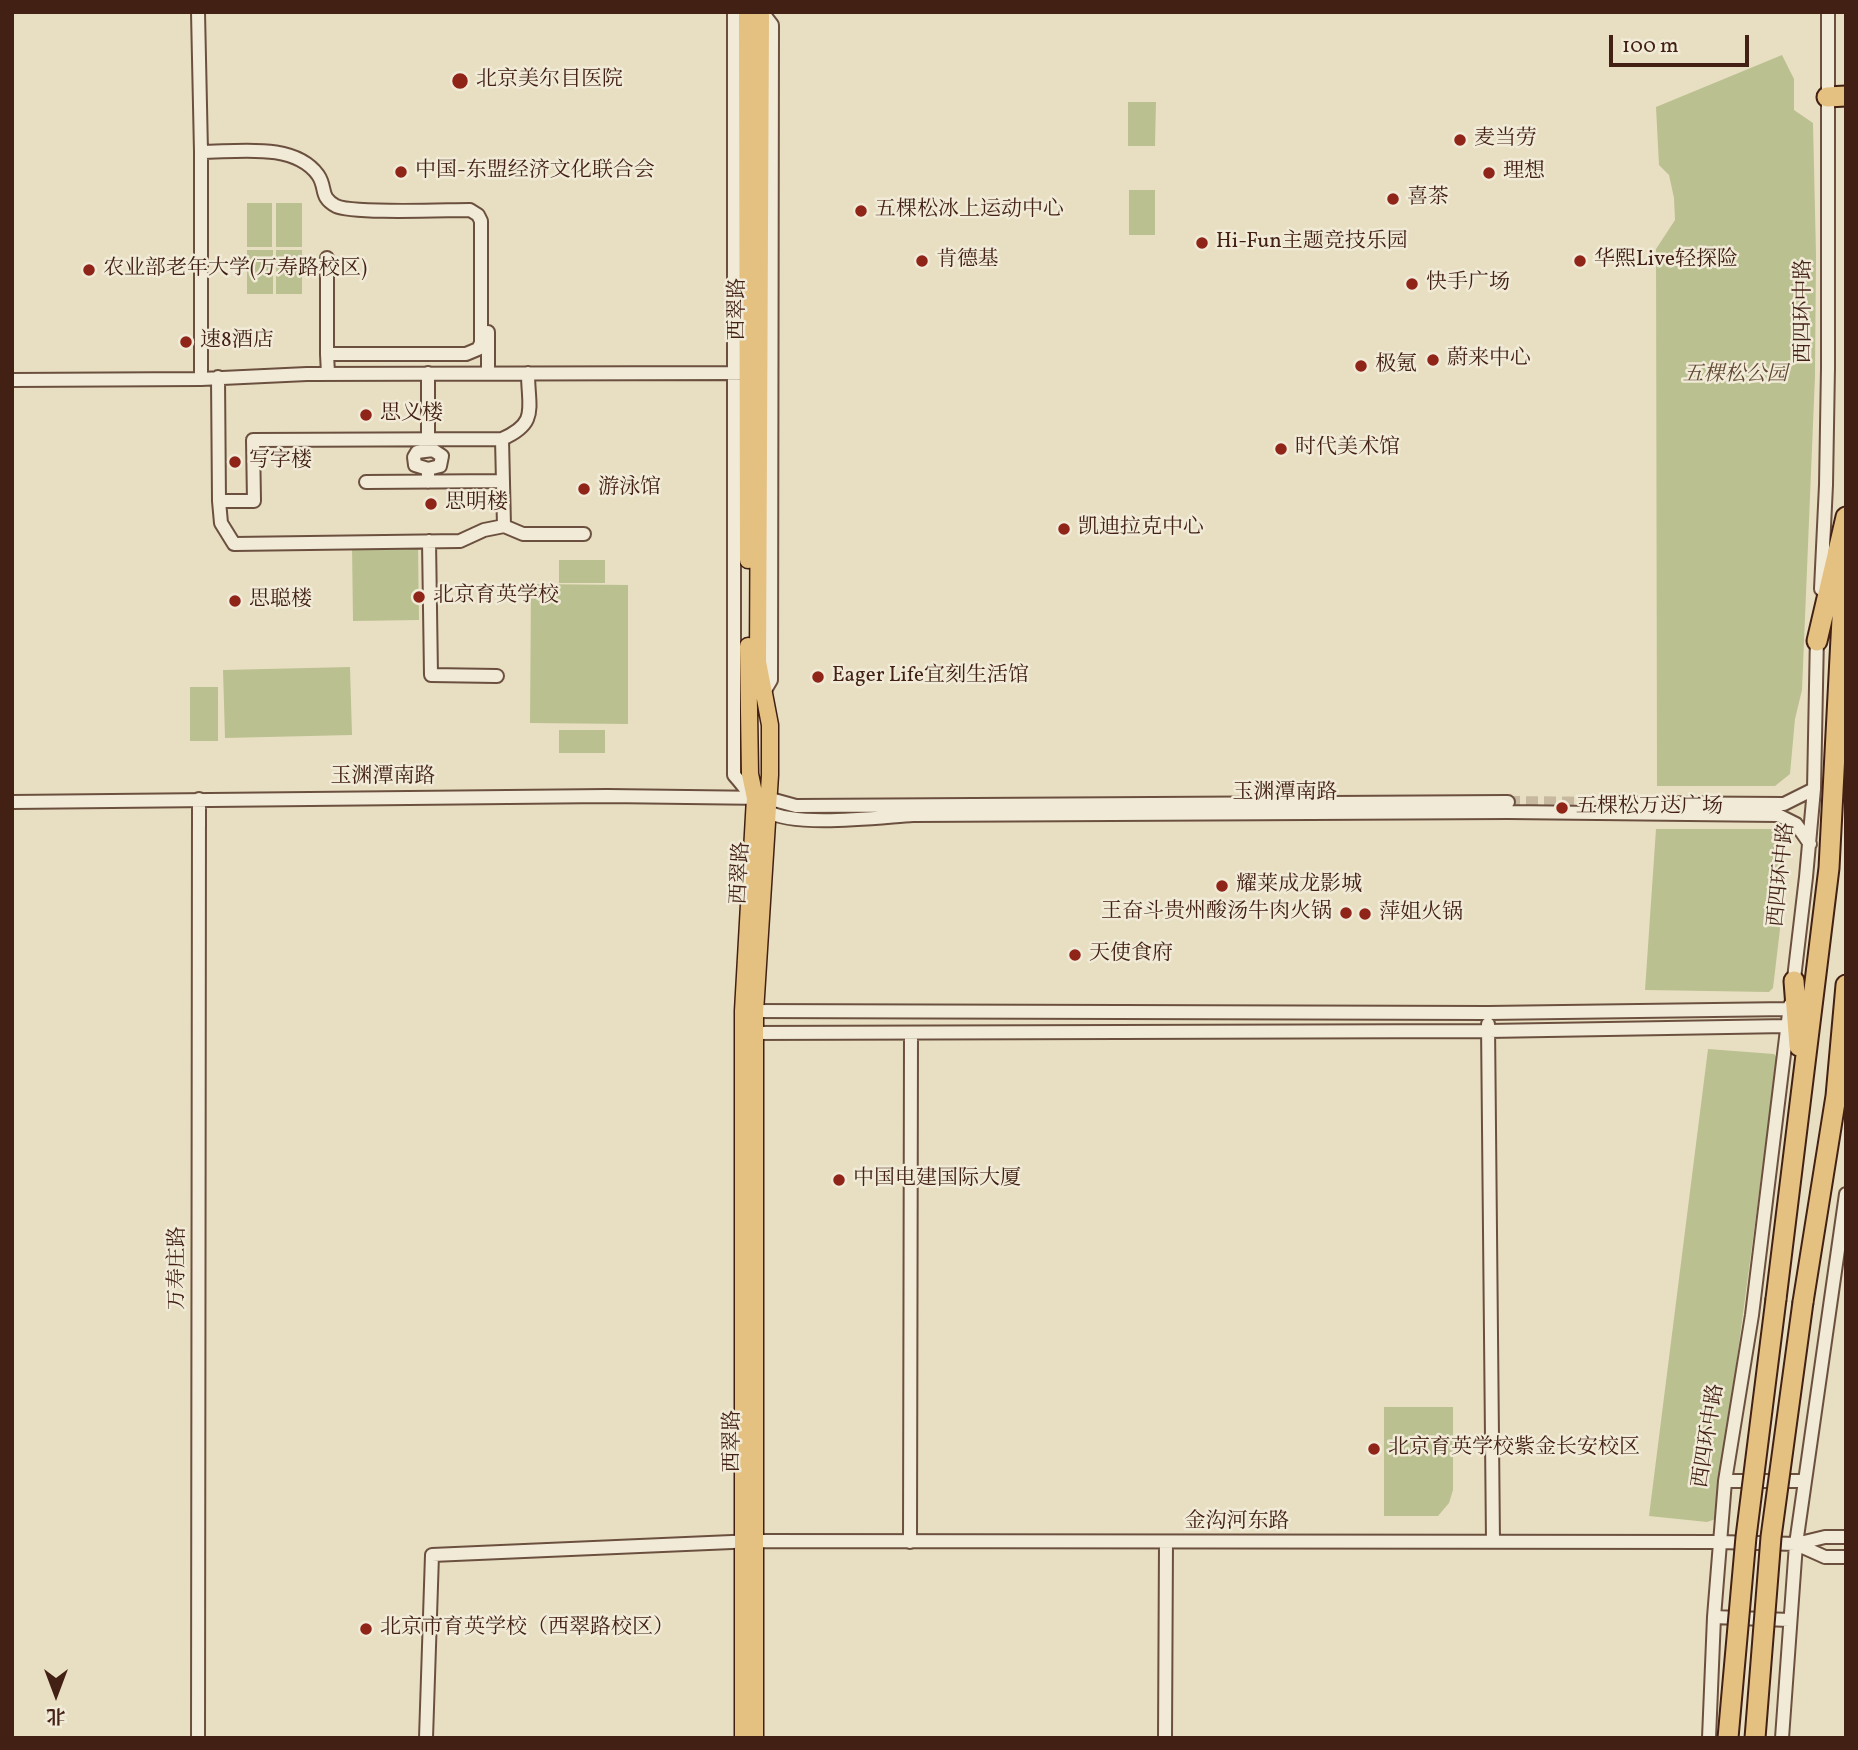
<!DOCTYPE html>
<html>
<head>
<meta charset="utf-8">
<style>
  body { margin:0 }
  #map { position:relative; width:1858px; height:1750px; overflow:hidden; background:#e8dfc2; font-family:Vollkorn,"Noto Serif SC",serif }
  canvas { display:block }
  .frame { position:absolute; inset:0; border:14px solid #422013; pointer-events:none }
  .north { position:absolute; left:21px; top:1659px; width:70px; height:70px; -webkit-text-stroke:5px #f0ead7; paint-order:stroke; rotate:180deg; font-size:19px; font-weight:700; line-height:28px; text-align:center; color:#422013 }
  .north::after { content:''; display:block; margin:auto; width:24px; height:32px; background:#422013; clip-path:polygon(50% 0,100% 100%,50% 72%,0 100%) }
  .scale { position:absolute; left:1609px; top:35px; width:140px; height:32px; box-sizing:border-box; border:4px solid #422013; border-top:0; padding-left:9px; font-size:21px; line-height:24px; white-space:nowrap; color:#422013; -webkit-text-stroke:5px #f0ead7; paint-order:stroke }
</style>
</head>
<body>
<div id="map">
<canvas width="1858" height="1750"></canvas>
<div class="frame"></div>
<div class="north">北</div>
<div class="scale">100 m</div>
</div>
<script>
const ctx = document.querySelector('canvas').getContext('2d');
ctx.lineJoin = 'round';
function paint(path, color) {
  ctx.fillStyle = color;
  ctx.fill(path, 'evenodd');
}
function strokePath(path, color, width, dash) {
  ctx.strokeStyle = color;
  ctx.lineWidth = width;
  ctx.lineCap = dash ? 'butt' : 'round';
  ctx.setLineDash(dash || []);
  ctx.stroke(path);
}
function drawText(font, color, halo, rows, align = 'center') {
  ctx.font = font + ' Vollkorn,"Noto Serif SC",serif';
  ctx.lineWidth = 5;
  ctx.setLineDash([]);
  ctx.textBaseline = 'middle';
  ctx.strokeStyle = halo;
  ctx.fillStyle = color;
  for (const [text, x, y, turn = 0] of rows) {
    ctx.save();
    ctx.translate(x, y);
    ctx.rotate((+turn || 0) * Math.PI / 180);
    ctx.textAlign = isNaN(turn) ? turn : align;
    if (halo) ctx.strokeText(text, 0, 0);
    ctx.fillText(text, 0, 0);
    ctx.restore();
  }
}
paint(new Path2D(`
  M 1782,55 L 1794,79 L 1794,110 L 1813,123 L 1816,255 L 1815,376 L 1802,690 L 1795,719 L 1790,774 L 1775,786 L 1657,786 L 1656,249 L 1675,220 L 1674,198 L 1669,175 L 1659,165 L 1656,107 Z
  M 1128,102 L 1156,102 L 1155,146 L 1128,146 Z
  M 1129,190 L 1155,190 L 1155,235 L 1129,235 Z
  M 247,203 L 272,203 L 272,247 L 247,247 Z
  M 276,203 L 302,203 L 302,247 L 276,247 Z
  M 247,250 L 273,250 L 273,294 L 247,294 Z
  M 276,250 L 302,250 L 302,294 L 276,294 Z
  M 418,544 L 419,620 L 353,621 L 352,545 Z
  M 559,560 L 605,560 L 605,583 L 559,583 Z
  M 531,584 L 628,585 L 628,724 L 530,723 Z
  M 350,667 L 352,735 L 225,738 L 223,670 Z
  M 190,687 L 218,687 L 218,741 L 190,741 Z
  M 559,730 L 605,730 L 605,753 L 559,753 Z
  M 1656,829 L 1775,829 L 1780,850 L 1775,888 L 1781,921 L 1773,988 L 1769,992 L 1645,990 Z
  M 1708,1049 L 1774,1054 L 1777,1058 L 1733,1389 L 1719,1518 L 1707,1522 L 1649,1516 Z
  M 1384,1407 L 1453,1407 L 1453,1490 L 1449,1503 L 1438,1516 L 1384,1516 Z`), '#bbc090');
strokePath(new Path2D(`
  M 1508,802 L 1616,803`), '#c7b99f', 12, [12, 6]);
const minor = new Path2D(`
  M 198,12 L 201,152 L 201,379
  M 734,12 L 734,775 C 744,786 755,803 767,811 C 795,828 880,817 913,815 L 1508,812 L 1778,815 L 1796,824 L 1810,844
  M 762,12 L 772,25 L 771,680 L 764,692
  M 201,152 C 238,152 294,142 318,175 C 327,188 319,197 336,206 C 353,214 445,210 470,210 L 478,215 L 481,221 L 481,343 L 478,349 L 466,354 L 327,354 L 328,374
  M 488,332 L 488,373
  M 327,354 L 327,258
  M 428,373 L 428,446
  M 218,377 L 219,501
  M 12,380 L 201,379 L 307,374 L 740,373
  M 502,439 C 539,423 528,408 528,373
  M 428,469 L 415,465 L 414,457 L 417,452 L 433,450 L 442,456 L 440,466 L 428,469 L 428,482
  M 366,482 L 503,481
  M 504,526 L 502,439 L 253,440 L 254,501 L 219,501 L 221,523 L 234,544 L 460,541 L 484,530 L 504,526 L 523,534 L 584,534
  M 429,541 L 431,675 L 497,676
  M 1821,589 L 1826,485 L 1828,368 L 1828,12
  M 12,802 L 607,796 L 767,798 L 796,806 L 1508,802
  M 1616,803 L 1784,804 L 1814,789
  M 1793,987 L 1806,877 L 1814,789 L 1817,635
  M 747,1011 L 1488,1013 L 1789,1009
  M 1488,1024 L 1493,1542
  M 747,1033 L 1488,1031 L 1787,1026
  M 1725,1481 L 1804,1481
  M 910,1542 L 911,1034
  M 1796,1544 L 1825,1557 L 1846,1557
  M 1714,1617 L 1789,1620
  M 198,1738 L 199,799
  M 426,1738 L 432,1555 L 755,1541 L 1719,1542 L 1796,1544 L 1825,1537 L 1846,1537
  M 1165,1738 L 1166,1542
  M 1709,1738 L 1714,1617 L 1725,1481 L 1752,1315 L 1790,1005
  M 1782,1738 L 1796,1544 L 1846,1194`);
const major = new Path2D(`
  M 747,12 L 748,560
  M 743,1738 L 743,1011 L 755,798 L 750,774 L 748,646
  M 755,1738 L 755,1012 L 770,775 L 770,725 L 758,662 L 761,12`);
const highway = new Path2D(`
  M 1827,97 L 1846,96
  M 1817,641 L 1846,517
  M 1794,981 L 1799,1046
  M 1776,1299 L 1829,868 L 1846,542
  M 1803,1302 L 1836,1096 L 1846,985`);
strokePath(minor, '#6c503f', 16);
strokePath(major, '#422013', 19);
strokePath(highway, '#422013', 23);
strokePath(minor, '#f0ead7', 12);
strokePath(major, '#e4c081', 16);
strokePath(highway, '#e4c081', 19);
const highwayBridge = new Path2D(`
  M 1728,1738 L 1746,1537 L 1776,1299
  M 1755,1738 L 1771,1537 L 1803,1302`);
strokePath(highwayBridge, '#422013', 23, []);
strokePath(highwayBridge, '#e4c081', 19);
for (const [x, y, r, color] of [
  [460,81,9,"#8f2418"],
  [1460,140,7,"#8f2418"],
  [401,172,7,"#8f2418"],
  [1489,173,7,"#8f2418"],
  [1393,199,7,"#8f2418"],
  [861,211,7,"#8f2418"],
  [1202,243,7,"#8f2418"],
  [922,261,7,"#8f2418"],
  [1580,261,7,"#8f2418"],
  [89,270,7,"#8f2418"],
  [1412,284,7,"#8f2418"],
  [186,342,7,"#8f2418"],
  [1433,360,7,"#8f2418"],
  [1361,366,7,"#8f2418"],
  [366,415,7,"#8f2418"],
  [1281,449,7,"#8f2418"],
  [235,462,7,"#8f2418"],
  [584,489,7,"#8f2418"],
  [431,504,7,"#8f2418"],
  [1064,529,7,"#8f2418"],
  [419,597,7,"#8f2418"],
  [235,601,7,"#8f2418"],
  [818,677,7,"#8f2418"],
  [1562,808,7,"#8f2418"],
  [1222,886,7,"#8f2418"],
  [1346,913,7,"#8f2418"],
  [1365,914,7,"#8f2418"],
  [1075,955,7,"#8f2418"],
  [839,1180,7,"#8f2418"],
  [1374,1449,7,"#8f2418"],
  [366,1629,7,"#8f2418"]
]) {
  const dot = new Path2D();
  dot.arc(x, y, r, 0, 2 * Math.PI);
  ctx.fillStyle = color;
  ctx.fill(dot);
  strokePath(dot, '#f0ead7', 2.5);
}
drawText('21px', '#422013', '#f0ead7', [
  ["北京美尔目医院",476,81],
  ["麦当劳",1474,140],
  ["中国-东盟经济文化联合会",415,172],
  ["理想",1503,173],
  ["喜茶",1407,199],
  ["五棵松冰上运动中心",875,211],
  ["Hi-Fun主题竞技乐园",1216,243],
  ["肯德基",936,261],
  ["华熙Live轻探险",1594,261],
  ["农业部老年大学(万寿路校区)",103,270],
  ["快手广场",1426,284],
  ["速8酒店",200,342],
  ["蔚来中心",1447,360],
  ["极氪",1375,366],
  ["思义楼",380,415],
  ["时代美术馆",1295,449],
  ["写字楼",249,462],
  ["游泳馆",598,489],
  ["思明楼",445,504],
  ["凯迪拉克中心",1078,529],
  ["北京育英学校",433,597],
  ["思聪楼",249,601],
  ["Eager Life宜刻生活馆",832,677],
  ["五棵松万达广场",1576,808],
  ["耀莱成龙影城",1236,886],
  ["王奋斗贵州酸汤牛肉火锅",1332,913,"right"],
  ["萍姐火锅",1379,914],
  ["天使食府",1089,955],
  ["中国电建国际大厦",853,1180],
  ["北京育英学校紫金长安校区",1388,1449],
  ["北京市育英学校（西翠路校区）",380,1629]
], 'left');
drawText('21px', '#422013', '#f0ead7', [
  ["西翠路",739,309,-90],
  ["西四环中路",1805,311,-90],
  ["玉渊潭南路",383,778],
  ["玉渊潭南路",1285,794],
  ["西翠路",742,873,-87],
  ["西四环中路",1783,875,-84],
  ["万寿庄路",179,1268,-90],
  ["西四环中路",1710,1436,-81],
  ["西翠路",734,1441,-90],
  ["金沟河东路",1237,1523]
]);
drawText('italic 21px', '#604832', '#f0ead7', [
  ["五棵松公园",1735,376]
]);
</script>
</body>
</html>
